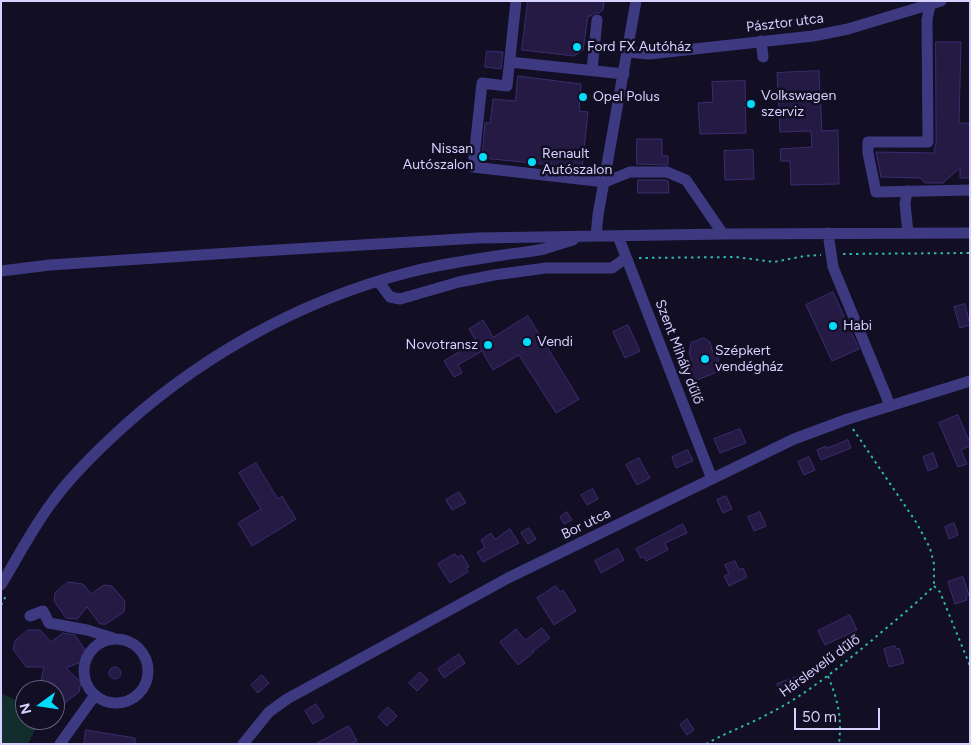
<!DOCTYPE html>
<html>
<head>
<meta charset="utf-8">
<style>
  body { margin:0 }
  #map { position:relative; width:971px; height:745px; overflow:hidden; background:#120e24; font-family:Figtree,sans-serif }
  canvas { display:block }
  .frame { position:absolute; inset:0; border:2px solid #d7d1ff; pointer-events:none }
  .north { position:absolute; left:15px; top:680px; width:50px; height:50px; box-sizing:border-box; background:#120e24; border:1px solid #615c7c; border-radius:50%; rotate:256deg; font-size:14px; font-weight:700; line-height:20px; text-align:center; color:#d7d1ff }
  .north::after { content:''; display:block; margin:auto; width:18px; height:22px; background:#02dcfa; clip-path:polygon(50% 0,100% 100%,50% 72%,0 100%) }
  .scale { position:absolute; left:794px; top:708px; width:86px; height:22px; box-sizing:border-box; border:2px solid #d7d1ff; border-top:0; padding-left:6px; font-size:15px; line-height:18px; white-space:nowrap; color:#d7d1ff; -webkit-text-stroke:4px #120e24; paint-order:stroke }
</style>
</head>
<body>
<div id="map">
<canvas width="971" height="745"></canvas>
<div class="frame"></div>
<div class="north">N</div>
<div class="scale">50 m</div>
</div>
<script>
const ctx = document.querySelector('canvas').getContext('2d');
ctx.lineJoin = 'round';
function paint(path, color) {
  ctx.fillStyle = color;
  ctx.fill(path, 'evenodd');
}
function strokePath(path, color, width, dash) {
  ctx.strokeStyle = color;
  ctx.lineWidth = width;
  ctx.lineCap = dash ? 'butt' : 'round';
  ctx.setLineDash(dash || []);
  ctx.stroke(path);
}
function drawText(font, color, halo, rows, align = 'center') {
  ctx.font = font + ' Figtree,sans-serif';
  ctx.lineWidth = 5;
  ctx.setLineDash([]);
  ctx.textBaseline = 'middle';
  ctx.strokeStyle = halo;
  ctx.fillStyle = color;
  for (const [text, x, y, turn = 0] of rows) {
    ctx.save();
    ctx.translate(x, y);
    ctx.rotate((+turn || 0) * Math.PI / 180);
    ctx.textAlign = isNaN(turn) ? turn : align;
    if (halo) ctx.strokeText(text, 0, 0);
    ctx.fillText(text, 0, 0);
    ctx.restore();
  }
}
paint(new Path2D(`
  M 1,693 L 25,705 L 25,720 L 40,720 L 28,744 L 1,744 Z`), '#112e2d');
const building = new Path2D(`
  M 528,1 L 604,1 L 603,10 L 599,13 L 594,13 L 591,16 L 588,16 L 583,50 L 574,56 L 522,50 Z
  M 936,42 L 961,42 L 959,123 L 970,123 L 970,178 L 960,178 L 960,168 L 943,183 L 925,183 L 920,178 L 881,177 L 876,152 L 934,153 L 936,142 Z
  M 487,51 L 503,52 L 501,69 L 485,67 Z
  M 819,71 L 822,131 L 838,130 L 839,184 L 791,185 L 790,161 L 781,161 L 780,149 L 812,147 L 811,131 L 780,132 L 777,73 Z
  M 518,76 L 581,84 L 579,111 L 588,112 L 582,168 L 482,158 L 485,123 L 490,123 L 493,99 L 515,101 Z
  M 745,81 L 746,133 L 700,134 L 698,103 L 713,102 L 712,82 Z
  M 637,139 L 662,139 L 662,156 L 668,156 L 668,165 L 637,164 Z
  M 753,150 L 754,179 L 725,180 L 724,151 Z
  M 638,180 L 665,180 L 668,181 L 669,193 L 638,193 Z
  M 833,292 L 859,349 L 832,361 L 806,305 Z
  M 965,304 L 970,325 L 960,328 L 954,307 Z
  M 528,316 L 579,399 L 556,413 L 519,355 L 493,370 L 482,351 L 458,365 L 462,373 L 454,377 L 444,361 L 476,341 L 469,329 L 483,320 L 493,337 Z
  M 628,325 L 640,351 L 625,358 L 613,332 Z
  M 704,338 L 710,342 L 713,353 L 717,353 L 719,357 L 718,364 L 720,371 L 692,382 L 685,364 L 692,361 L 689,354 L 691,343 Z
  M 958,415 L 970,443 L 970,446 L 961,450 L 967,464 L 958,467 L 939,423 Z
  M 740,429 L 746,443 L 720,453 L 714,439 Z
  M 848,440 L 851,448 L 821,460 L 817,450 L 826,446 L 827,448 Z
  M 688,450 L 693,461 L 676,468 L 672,457 Z
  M 933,453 L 938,467 L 928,471 L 923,457 Z
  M 809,457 L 815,470 L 804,475 L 798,462 Z
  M 639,458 L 650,478 L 637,485 L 626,465 Z
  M 256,463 L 278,499 L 282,496 L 296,519 L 252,546 L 238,523 L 261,509 L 239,473 Z
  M 593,489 L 598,499 L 587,505 L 581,495 Z
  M 459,492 L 466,503 L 452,510 L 446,500 Z
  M 726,496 L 732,509 L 723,513 L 717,500 Z
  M 567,512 L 572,520 L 564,524 L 560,517 Z
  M 760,512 L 766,526 L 754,531 L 748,517 Z
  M 954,523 L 958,535 L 949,539 L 945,527 Z
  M 683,524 L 687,533 L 665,543 L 668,550 L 646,561 L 644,557 L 641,558 L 636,549 Z
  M 529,528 L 536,539 L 528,544 L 521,533 Z
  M 510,529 L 519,543 L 483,562 L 477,552 L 485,548 L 481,540 L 491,533 L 495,539 Z
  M 618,549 L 624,560 L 601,573 L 595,561 Z
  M 455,554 L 457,557 L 462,555 L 469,567 L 466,568 L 468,572 L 450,583 L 438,564 Z
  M 735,561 L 739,570 L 743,568 L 747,577 L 729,586 L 724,576 L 729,574 L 725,565 Z
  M 963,577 L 969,595 L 966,596 L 967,600 L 955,604 L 948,582 Z
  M 68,582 L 83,584 L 91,594 L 104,585 L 112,586 L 125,601 L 124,612 L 106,624 L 100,624 L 87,607 L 77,619 L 66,618 L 54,601 L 55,593 Z
  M 556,586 L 560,592 L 563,590 L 576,611 L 554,625 L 537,598 Z
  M 850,615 L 857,630 L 825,645 L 818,631 Z
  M 542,628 L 550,638 L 533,651 L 534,652 L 518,665 L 500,642 L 516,629 L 525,640 Z
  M 28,630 L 40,630 L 51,642 L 63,633 L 75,635 L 85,650 L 83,661 L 66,668 L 81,682 L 79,692 L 62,705 L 55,704 L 55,690 L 43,690 L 40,686 L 44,667 L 26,667 L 13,649 L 15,641 Z
  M 895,646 L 896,649 L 899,648 L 904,663 L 889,667 L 884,649 Z
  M 459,654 L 465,663 L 444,678 L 438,669 Z
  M109 673a6 6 0 1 1 12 0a6 6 0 1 1-12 0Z
  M 420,672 L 428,680 L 417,691 L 409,683 Z
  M 804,674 L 807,682 L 780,692 L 777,684 Z
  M 262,675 L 269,683 L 258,693 L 251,685 Z
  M 316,704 L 324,717 L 313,724 L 305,711 Z
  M 388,707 L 397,716 L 387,726 L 378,717 Z
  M 687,719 L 694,730 L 687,735 L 680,725 Z
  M 349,726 L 357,741 L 351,744 L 316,744 Z
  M 86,730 L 135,738 L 135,744 L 84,744 Z`);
paint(building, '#241a44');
strokePath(building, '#3b2d70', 1);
strokePath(new Path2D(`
  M 843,254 L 970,253
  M 639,258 L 736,257 L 774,262 L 805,256 L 821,255
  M 853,429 L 916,522 L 930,548 L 934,564 L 934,586
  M 934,586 L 940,592 L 970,666
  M 1,605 L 6,596
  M 828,676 C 838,701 842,717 839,744
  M 706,744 C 727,732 748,725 768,714 C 806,695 838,668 871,641 C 892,623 914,606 934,586`), '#2fb5af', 2, [2.5, 4]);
strokePath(new Path2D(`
  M 516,1 L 507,86 L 482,83 L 473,167 L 605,182 L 630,172 L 667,172 L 686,180 L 723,234
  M 930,5 L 927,20 L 928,142 L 868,142 L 868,153 L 876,192 L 970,190
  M 761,41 L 763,57
  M 628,52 L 649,54 L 813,36 L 848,29 L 941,1
  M 510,62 L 624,74
  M 592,70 L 597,20
  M 907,191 L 905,204 L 908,233
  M 828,233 L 833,267 L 885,393 L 890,406
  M 596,236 L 598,215 L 636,1
  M 618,236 L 712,479
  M 1,271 L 50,265 L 261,251 L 478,238 L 723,234 L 970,233
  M 378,281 L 390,297 L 400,299 L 459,282 L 494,275 L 546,268 L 612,268 L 626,258
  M 1,585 C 18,557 33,527 53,501 C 69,479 89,459 109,440 C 193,360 297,301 410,272 C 440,264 471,260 503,255 C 516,253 530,252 544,249 C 553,246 563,243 573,240
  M 30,616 L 43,611 L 49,623 L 87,630 L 113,638
  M84 671a32 32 0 1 1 64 0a32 32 0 1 1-64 0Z
  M 60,744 L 95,695
  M 243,744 L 269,712 L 287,699 L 508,578 L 794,439 L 848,419 L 970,381`), '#3e3a82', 11);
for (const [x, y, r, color] of [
  [577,47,5,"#02dcfa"],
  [583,97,5,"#02dcfa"],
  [751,104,5,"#02dcfa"],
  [483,157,5,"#02dcfa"],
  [532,162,5,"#02dcfa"],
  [833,326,5,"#02dcfa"],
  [527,342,5,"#02dcfa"],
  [488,345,5,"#02dcfa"],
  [705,359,5,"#02dcfa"]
]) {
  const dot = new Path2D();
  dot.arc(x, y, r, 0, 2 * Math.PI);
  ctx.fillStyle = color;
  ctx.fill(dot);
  strokePath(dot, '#120e24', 2);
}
drawText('14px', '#d7d1ff', '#120e24', [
  ["Pásztor utca",785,23,-7],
  ["Szent Mihály dűlő",679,352,69],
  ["Bor utca",586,524,-26],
  ["Hárslevelű dűlő",820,666,-36]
]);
drawText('14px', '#d7d1ff', '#120e24', [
  ["Ford FX Autóház",587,47],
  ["Volkswagen",761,96],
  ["szerviz",761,112],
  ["Opel Polus",593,97],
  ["Nissan",473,149,"right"],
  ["Autószalon",473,165,"right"],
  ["Renault",542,154],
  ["Autószalon",542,170],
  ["Habi",843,326],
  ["Vendi",537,342],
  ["Novotransz",478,345,"right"],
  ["Szépkert",715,351],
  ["vendégház",715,367]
], 'left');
</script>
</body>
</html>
